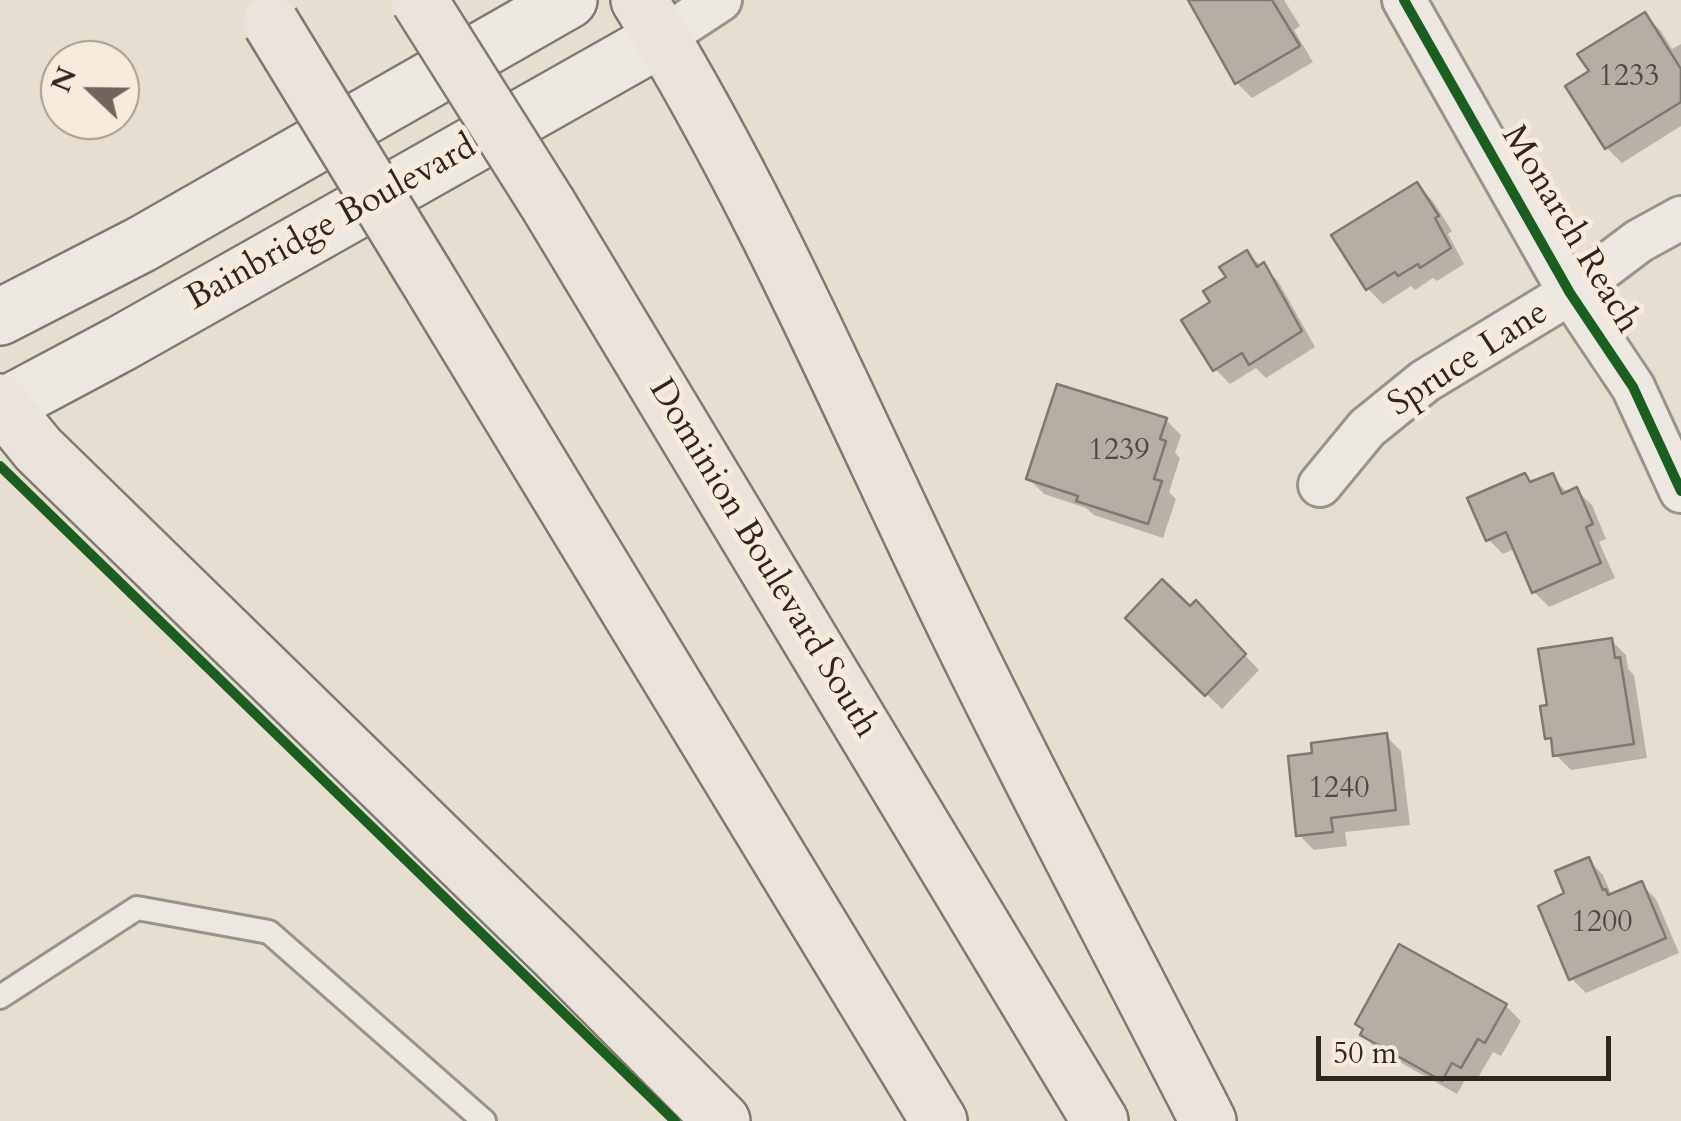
<!DOCTYPE html>
<html>
<head>
<meta charset="utf-8">
<style>
  body { margin:0 }
  #map { position:relative; width:1681px; height:1121px; overflow:hidden; background:#e6ded1; font-family:Cardo,serif }
  canvas { display:block }
  .north { position:absolute; left:40px; top:40px; width:100px; height:100px; box-sizing:border-box; background:#f5eadb; border:2px solid #a79b90; border-radius:50%; rotate:292deg; font-size:28px; font-weight:700; line-height:40px; text-align:center; color:#312520 }
  .north::after { content:''; display:block; margin:auto; width:35px; height:45px; background:#70665e; clip-path:polygon(50% 0,100% 100%,50% 72%,0 100%) }
  .scale { position:absolute; left:1316px; top:1036px; width:295px; height:45px; box-sizing:border-box; border:5px solid #312520; border-top:0; padding-left:12px; font-size:30px; line-height:35px; white-space:nowrap; color:#312520; -webkit-text-stroke:8px #f5eadb; paint-order:stroke }
</style>
</head>
<body>
<div id="map">
<canvas width="1681" height="1121"></canvas>
<div class="north">N</div>
<div class="scale">50 m</div>
</div>
<script>
const ctx = document.querySelector('canvas').getContext('2d');
ctx.lineJoin = 'round';
function paint(path, color) {
  ctx.fillStyle = color;
  ctx.fill(path, 'evenodd');
}
function strokePath(path, color, width, dash) {
  ctx.strokeStyle = color;
  ctx.lineWidth = width;
  ctx.lineCap = dash ? 'butt' : 'round';
  ctx.setLineDash(dash || []);
  ctx.stroke(path);
}
function drawText(font, color, halo, rows, align = 'center') {
  ctx.font = font + ' Cardo,serif';
  ctx.lineWidth = 10;
  ctx.setLineDash([]);
  ctx.textBaseline = 'middle';
  ctx.strokeStyle = halo;
  ctx.fillStyle = color;
  for (const [text, x, y, turn = 0] of rows) {
    ctx.save();
    ctx.translate(x, y);
    ctx.rotate((+turn || 0) * Math.PI / 180);
    ctx.textAlign = isNaN(turn) ? turn : align;
    if (halo) ctx.strokeText(text, 0, 0);
    ctx.fillText(text, 0, 0);
    ctx.restore();
  }
}
paint(new Path2D(`
  M 1190,0 L 1284,0 L 1300,26 L 1294,30 L 1313,62 L 1252,98 L 1237,83 Z
  M 1645,15 L 1660,30 L 1672,49 L 1681,44 L 1681,126 L 1622,163 L 1607,148 L 1569,86 L 1592,72 Z
  M 1417,185 L 1432,200 L 1452,231 L 1448,234 L 1464,264 L 1437,281 L 1433,278 L 1415,290 L 1411,286 L 1383,304 L 1368,289 Z
  M 1247,253 L 1278,281 L 1315,347 L 1266,378 L 1256,368 L 1230,384 L 1215,369 L 1213,302 Z
  M 1166,420 L 1181,435 L 1175,453 L 1180,458 L 1169,492 L 1176,499 L 1163,538 L 1094,515 L 1086,508 L 1044,494 L 1029,479 Z
  M 1525,476 L 1533,484 L 1552,476 L 1568,494 L 1576,490 L 1592,505 L 1606,539 L 1599,542 L 1615,578 L 1549,607 L 1534,592 L 1514,549 L 1503,554 L 1488,539 Z
  M 1190,610 L 1210,618 L 1259,670 L 1222,709 L 1128,618 Z
  M 1611,640 L 1626,655 L 1628,669 L 1634,675 L 1647,758 L 1571,770 L 1556,755 L 1554,744 L 1548,737 L 1550,707 Z
  M 1386,736 L 1401,751 L 1410,825 L 1345,832 L 1347,846 L 1314,850 L 1299,835 L 1315,755 Z
  M 1588,860 L 1603,875 L 1612,896 L 1641,884 L 1656,899 L 1679,953 L 1586,993 L 1571,978 L 1568,895 Z
  M 1506,1006 L 1521,1021 L 1501,1056 L 1493,1052 L 1476,1081 L 1467,1076 L 1457,1094 L 1378,1050 L 1363,1035 L 1365,1031 Z`), '#0003');
const building = new Path2D(`
  M 1188,0 L 1272,0 L 1300,46 L 1235,84 Z
  M 1645,12 L 1681,69 L 1681,102 L 1605,149 L 1565,86 L 1589,71 L 1577,54 Z
  M 1417,182 L 1439,216 L 1435,218 L 1451,248 L 1420,268 L 1418,264 L 1398,276 L 1395,272 L 1366,290 L 1331,235 Z
  M 1247,250 L 1257,267 L 1264,262 L 1302,331 L 1249,365 L 1242,353 L 1213,371 L 1181,320 L 1210,302 L 1203,291 L 1226,277 L 1219,267 Z
  M 1057,384 L 1167,418 L 1160,439 L 1166,441 L 1154,479 L 1162,481 L 1148,524 L 1076,501 L 1078,496 L 1026,479 Z
  M 1525,473 L 1530,482 L 1553,473 L 1562,494 L 1577,487 L 1593,524 L 1586,527 L 1601,563 L 1532,593 L 1506,532 L 1486,541 L 1467,498 Z
  M 1162,579 L 1190,606 L 1196,600 L 1246,654 L 1205,696 L 1125,618 Z
  M 1612,638 L 1615,658 L 1620,657 L 1634,744 L 1553,756 L 1551,738 L 1545,739 L 1540,706 L 1547,705 L 1538,649 Z
  M 1387,733 L 1396,810 L 1331,818 L 1333,832 L 1296,836 L 1288,756 L 1312,753 L 1311,743 Z
  M 1589,857 L 1603,890 L 1606,889 L 1608,895 L 1642,881 L 1666,938 L 1569,980 L 1538,906 L 1564,893 L 1555,871 Z
  M 1399,944 L 1507,1004 L 1485,1043 L 1478,1039 L 1461,1068 L 1452,1063 L 1442,1081 L 1360,1035 L 1363,1029 L 1355,1024 Z`);
paint(building, '#b4aea4');
strokePath(building, '#7f7973', 2.5);
const service = new Path2D(`
  M 0,997 L 137,908 L 269,932 L 484,1121`);
const minor = new Path2D(`
  M 1404,0 L 1570,293 L 1633,387 L 1681,491
  M 662,38 L 720,0
  M 1320,485 L 1367,428 L 1425,381 L 1570,293 L 1639,241 L 1681,218`);
const secondary = new Path2D(`
  M 0,317 L 142,244 L 569,0
  M 0,408 L 122,343 L 662,38`);
const motorway = new Path2D(`
  M 639,0 C 760,195 850,408 950,615 C 1032,785 1122,952 1208,1121
  M 549,206 L 1100,1121
  M 425,275 L 939,1121
  M 0,402 L 38,449 L 556,954 L 722,1121`);
strokePath(service, '#98938b', 28);
strokePath(minor, '#98938b', 48);
strokePath(secondary, '#7f7973', 60);
strokePath(motorway, '#7f7973', 60);
strokePath(service, '#ece7e0', 22);
strokePath(minor, '#ece7e0', 42);
strokePath(secondary, '#ece7e0', 55);
strokePath(motorway, '#e9e3db', 55);
const motorwayBridge = new Path2D(`
  M 419,0 L 549,206
  M 271,23 L 425,275`);
strokePath(motorwayBridge, '#7f7973', 60, []);
strokePath(motorwayBridge, '#e9e3db', 55);
strokePath(new Path2D(`
  M 1404,0 L 1570,293 L 1633,387 L 1681,491
  M 0,466 L 675,1121`), '#1b5e20', 10);
drawText('30px', '#524741', null, [
  ["1233",1629,78],
  ["1239",1119,452],
  ["1240",1339,790],
  ["1200",1602,924]
]);
drawText('35px', '#312520', '#f5eadb', [
  ["Bainbridge Boulevard",332,224,-29],
  ["Monarch Reach",1569,230,59],
  ["Spruce Lane",1469,360,-33],
  ["Dominion Boulevard South",762,559,59]
]);
</script>
</body>
</html>
